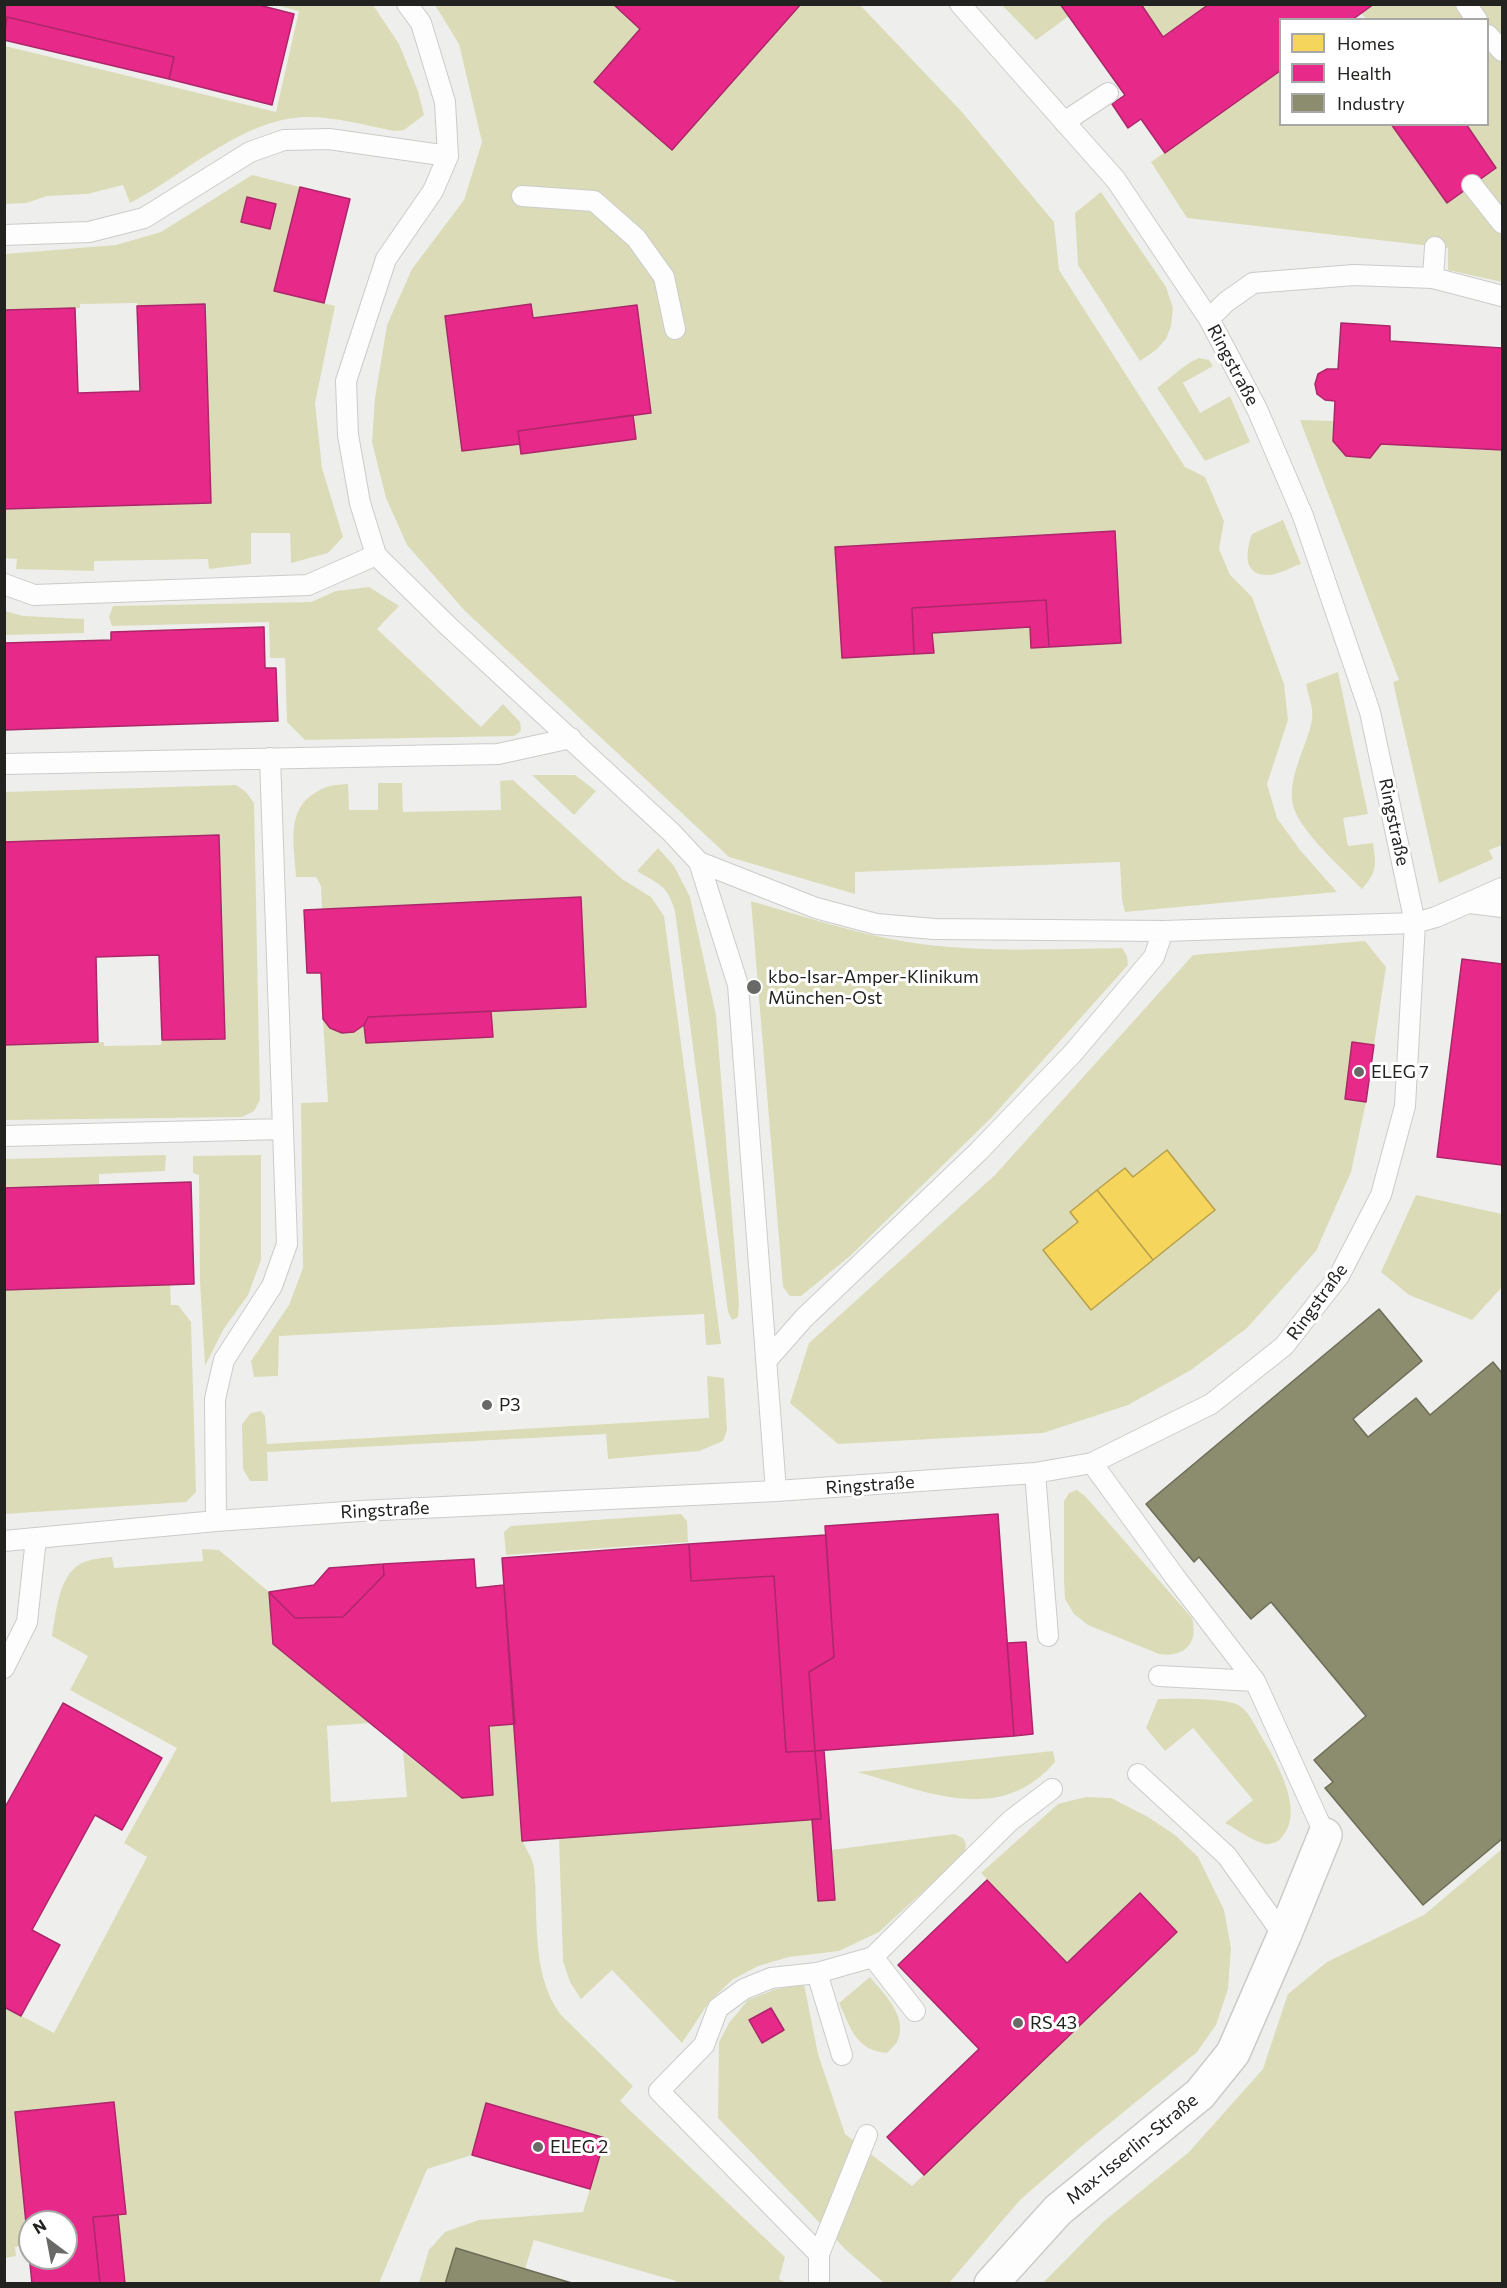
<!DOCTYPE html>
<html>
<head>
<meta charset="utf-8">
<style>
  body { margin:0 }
  #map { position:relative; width:1507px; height:2288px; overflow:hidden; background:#eeefec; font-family:Commissioner,sans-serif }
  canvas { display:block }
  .frame { position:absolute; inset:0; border:6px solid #222220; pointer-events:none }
  .legend { position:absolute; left:1279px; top:18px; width:210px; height:108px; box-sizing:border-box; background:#fff; border:2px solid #a7a7a6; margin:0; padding:8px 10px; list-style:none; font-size:18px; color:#222220 }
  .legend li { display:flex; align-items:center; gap:12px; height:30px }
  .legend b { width:30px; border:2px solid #a7a7a6 }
  .north { position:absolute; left:18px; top:2210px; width:60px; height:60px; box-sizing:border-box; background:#fff; border:2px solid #a7a7a6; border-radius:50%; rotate:328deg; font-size:16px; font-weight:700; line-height:24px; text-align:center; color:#222220 }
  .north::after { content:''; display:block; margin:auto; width:21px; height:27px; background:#696a67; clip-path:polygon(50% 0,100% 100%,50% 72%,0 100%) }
</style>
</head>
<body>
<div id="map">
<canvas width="1507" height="2288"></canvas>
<div class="frame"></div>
<ul class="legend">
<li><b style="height:16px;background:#f6d55c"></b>Homes</li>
<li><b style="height:16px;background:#e7298a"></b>Health</li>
<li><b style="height:16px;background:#8c8c6e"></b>Industry</li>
</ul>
<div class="north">N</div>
</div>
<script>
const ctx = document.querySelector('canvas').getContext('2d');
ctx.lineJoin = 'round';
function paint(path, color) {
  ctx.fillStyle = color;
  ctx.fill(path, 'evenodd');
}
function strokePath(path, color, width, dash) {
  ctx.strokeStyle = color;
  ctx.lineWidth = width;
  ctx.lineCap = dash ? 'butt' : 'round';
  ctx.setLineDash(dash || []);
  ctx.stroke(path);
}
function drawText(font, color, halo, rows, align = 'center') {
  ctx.font = font + ' Commissioner,sans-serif';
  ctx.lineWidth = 6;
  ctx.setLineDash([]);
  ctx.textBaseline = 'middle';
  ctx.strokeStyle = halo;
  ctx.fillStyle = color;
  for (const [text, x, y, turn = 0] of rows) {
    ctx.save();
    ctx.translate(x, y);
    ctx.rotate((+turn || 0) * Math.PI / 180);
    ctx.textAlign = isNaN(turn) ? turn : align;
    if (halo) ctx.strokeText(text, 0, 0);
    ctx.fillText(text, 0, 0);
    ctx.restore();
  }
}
paint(new Path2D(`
  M 276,5 L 373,5 L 399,44 L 418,91 L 424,115 L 404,130 L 394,131 C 364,125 334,116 303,117 C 241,120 184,175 130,203 L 123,185 L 87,194 L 47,196 L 26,203 L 5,204 L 5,46 L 276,112 L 299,11 Z
  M 435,5 L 860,5 L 961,111 L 1054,222 L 1059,270 L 1185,467 L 1205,477 L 1224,521 L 1219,549 L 1230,575 L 1252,597 L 1284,684 L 1288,720 L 1267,784 L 1277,818 L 1300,850 L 1337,892 L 1125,912 L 1122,900 L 1120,862 L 855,872 L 855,894 L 729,857 L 465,611 L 407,545 L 386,498 L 372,442 L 375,398 L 387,325 L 412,269 L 464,200 L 482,142 L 459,44 Z
  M 1002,5 L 1060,5 L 1069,16 L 1036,40 Z
  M 1141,5 L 1209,5 L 1163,37 Z
  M 1374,5 L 1502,5 L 1502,282 L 1448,270 L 1448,248 L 1187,218 L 1151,162 L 1280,71 L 1280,124 L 1391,125 L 1447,203 L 1496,168 L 1466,125 L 1488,124 L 1488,20 L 1366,19 L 1361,13 Z
  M 252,175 L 300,187 L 274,291 L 335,306 L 315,403 L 322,468 L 343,537 L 328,553 L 291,563 L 290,533 L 251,533 L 251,564 L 209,569 L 208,559 L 94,561 L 94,571 L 16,569 L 17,559 L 5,558 L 5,509 L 210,503 L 137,303 L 80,304 L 80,308 L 5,310 L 5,254 L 116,245 L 161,232 Z
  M 1101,192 L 1166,287 L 1173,308 L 1171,326 L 1166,339 L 1156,350 L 1140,361 L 1078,265 L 1075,213 Z
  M 1199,358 L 1209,360 L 1213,366 L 1183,383 L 1200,413 L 1230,396 L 1250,442 L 1205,461 L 1157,388 C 1171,378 1184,364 1199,358 Z
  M 1300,420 L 1334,421 L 1333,441 L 1346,456 L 1370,458 L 1381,444 L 1502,451 L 1502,845 L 1489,850 L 1493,859 L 1439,883 L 1393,682 L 1399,680 Z
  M 1283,520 L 1301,564 C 1291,567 1278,575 1268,575 C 1242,576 1246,550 1252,534 Z
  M 369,587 L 399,606 L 377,629 L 481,727 L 503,704 L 520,722 L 521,731 L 514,736 L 305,740 L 287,722 L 285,658 L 270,658 L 269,622 L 112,626 L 109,617 L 113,606 L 311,602 L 336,591 Z
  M 5,611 L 23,616 L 84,619 L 84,633 L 5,635 Z
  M 1338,672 L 1368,814 L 1343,818 L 1348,846 L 1373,843 C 1376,865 1378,871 1362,889 C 1343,869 1299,831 1293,805 C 1287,777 1307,747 1312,720 C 1314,709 1308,695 1306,684 Z
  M 532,775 L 575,775 L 596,791 L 574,815 Z
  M 513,780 L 622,879 L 651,897 L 664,916 L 721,1344 L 706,1345 L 704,1314 L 279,1336 L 278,1376 L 254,1377 L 251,1361 L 289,1305 L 303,1268 L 301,1103 L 328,1102 L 323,1019 C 336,1036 348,1036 364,1025 L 491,1011 L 586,1007 L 581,897 L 322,909 L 321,886 L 316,877 L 296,877 C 295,851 286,816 309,797 C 325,786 329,785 348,784 L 349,810 L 378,810 L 378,783 L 402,783 L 403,812 L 501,810 L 500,781 Z
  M 236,785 L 246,792 L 254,803 L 260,1100 L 254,1111 L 242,1117 L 5,1120 L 4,1045 L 104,1042 L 104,1046 L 161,1045 L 162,1040 L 224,1039 L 219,835 L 5,842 L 5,792 Z
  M 658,848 L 674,866 L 690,897 L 716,1015 L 739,1303 L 738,1317 L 732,1320 L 728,1312 L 675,911 C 667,884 659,885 637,871 Z
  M 751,901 C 802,916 854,933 907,942 C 977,953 1051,949 1122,948 L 1127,956 L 1128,965 L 992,1117 L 850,1256 L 801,1296 L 790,1296 L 783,1287 Z
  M 1365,941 L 1386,967 L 1374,1045 L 1352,1042 L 1345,1099 L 1366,1102 L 1351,1172 L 1316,1251 L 1247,1328 L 1191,1370 L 1128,1405 L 1043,1433 L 838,1444 L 790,1403 L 809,1343 L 995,1175 L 1193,955 Z
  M 166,1155 L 165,1171 L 99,1174 L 99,1185 L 5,1188 L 6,1159 Z
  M 261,1155 L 261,1260 L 248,1295 L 223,1330 L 205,1366 L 200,1282 L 199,1175 L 193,1173 L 193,1156 Z
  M 1416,1195 L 1502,1214 L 1502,1287 L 1472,1320 L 1409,1295 L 1381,1272 Z
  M 170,1284 L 171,1305 L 178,1305 L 191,1322 L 196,1492 L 186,1502 L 5,1514 L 5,1290 Z
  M 707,1376 L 724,1378 L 727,1430 L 723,1441 L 699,1451 L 608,1459 L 606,1434 L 267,1452 L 268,1481 L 250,1481 L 243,1469 L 242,1424 L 251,1413 L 261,1411 L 265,1416 L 267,1444 L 709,1418 Z
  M 1077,1490 L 1085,1496 L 1192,1618 C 1199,1643 1184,1658 1159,1654 L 1088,1625 L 1074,1614 L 1065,1599 L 1064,1581 L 1064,1501 L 1069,1493 Z
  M 681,1514 L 687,1521 L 688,1542 L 506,1555 L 504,1532 L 511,1526 Z
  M 202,1549 L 219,1550 L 269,1592 L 273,1644 L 370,1723 L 327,1726 L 331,1802 L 407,1797 L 403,1752 L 462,1798 L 493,1795 L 489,1726 L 515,1724 C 517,1762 517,1801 522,1838 C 524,1848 533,1857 534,1868 C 539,1917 530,1971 560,2014 L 633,2086 L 620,2101 L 785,2257 L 779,2279 L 786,2283 L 676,2283 L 676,2281 L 534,2240 L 525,2269 L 456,2249 L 445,2283 L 419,2283 L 429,2250 L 445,2232 L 479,2220 L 583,2212 L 605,2138 L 486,2103 L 472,2155 L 427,2169 L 379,2283 L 125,2283 L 118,2215 L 126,2214 L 114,2102 L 15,2112 L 29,2245 L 15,2247 L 16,2256 L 5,2258 L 4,2007 L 54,2033 L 147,1857 L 124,1843 L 177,1748 L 70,1690 L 88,1656 L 52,1636 C 56,1614 58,1577 80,1564 C 90,1559 101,1558 112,1557 L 114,1568 L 203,1561 Z
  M 1158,1699 C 1176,1699 1226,1697 1240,1706 C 1250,1713 1255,1726 1261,1736 C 1275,1759 1306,1811 1282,1837 C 1279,1842 1272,1844 1266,1844 C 1253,1842 1237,1829 1225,1823 L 1253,1800 L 1193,1728 L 1165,1751 L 1146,1728 Z
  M 1053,1751 L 1055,1762 C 999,1827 926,1791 857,1772 Z
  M 1086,1797 L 1111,1798 L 1148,1817 L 1175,1835 L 1198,1857 L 1224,1910 L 1231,1948 L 1228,1989 L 1216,2025 L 1197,2052 L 1082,2146 L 1020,2200 L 949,2283 L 884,2283 L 846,2250 L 718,2118 L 719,2042 L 729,2023 L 748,2000 L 776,1989 L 804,1984 L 818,2054 L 845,2134 L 912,2186 L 1177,1932 L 1140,1893 L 1067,1963 L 981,1873 L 1058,1804 Z
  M 812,1819 L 818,1901 L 835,1899 L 831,1850 L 954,1834 L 963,1838 L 966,1844 L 965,1853 L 879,1932 L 839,1951 L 789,1957 L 758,1966 L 732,1980 L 709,2002 L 682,2043 L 612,1970 L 581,1999 L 570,1982 L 563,1961 L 559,1838 Z
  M 1502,1849 L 1502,2283 L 1043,2283 L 1103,2222 L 1189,2152 L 1263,2069 L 1288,1994 L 1327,1962 L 1424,1915 Z
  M 870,1977 C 884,1994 909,2017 897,2042 C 895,2045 890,2050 887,2053 C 855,2050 851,2028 839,2003 Z`), '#dbdcb7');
const homes = new Path2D(`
  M 1167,1150 L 1215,1210 L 1153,1260 L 1097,1190 L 1125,1168 L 1133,1177 Z
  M 1097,1190 L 1153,1260 L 1091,1310 L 1043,1250 L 1078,1222 L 1070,1212 Z`);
paint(homes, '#f6d55c');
strokePath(homes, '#b69f4a', 1.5);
const health = new Path2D(`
  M 4,4 L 255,4 L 294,14 L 272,105 L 169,79 L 174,57 L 7,17 L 4,28 Z
  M 613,4 L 801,4 L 672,150 L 594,82 L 640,29 Z
  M 1060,4 L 1141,4 L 1163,37 L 1209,4 L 1374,4 L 1352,20 L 1280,20 L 1280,71 L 1165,153 L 1141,119 L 1128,128 L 1112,104 L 1125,95 Z
  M 7,17 L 174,57 L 169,79 L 4,40 Z
  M 1391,124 L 1466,124 L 1496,168 L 1447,203 Z
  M 300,187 L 350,199 L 324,303 L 274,291 Z
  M 247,197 L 276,204 L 270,229 L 241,222 Z
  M 205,304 L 211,503 L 4,509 L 4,310 L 75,308 L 78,393 L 140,391 L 137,306 Z
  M 531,304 L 533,318 L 637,305 L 651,413 L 518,431 L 520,444 L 462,451 L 445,316 Z
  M 1341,323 L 1390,326 L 1390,341 L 1502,348 L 1502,450 L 1381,444 L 1370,458 L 1346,456 L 1333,441 L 1335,401 L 1325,400 L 1317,394 L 1315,384 L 1318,374 L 1327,369 L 1338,369 Z
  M 633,415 L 636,439 L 521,454 L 518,431 Z
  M 1115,531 L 1121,643 L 1049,647 L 1046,600 L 912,608 L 914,654 L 842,658 L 835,547 Z
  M 1046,600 L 1049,647 L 1031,648 L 1030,627 L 932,633 L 934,653 L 914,654 L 912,608 Z
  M 264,627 L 265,668 L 276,668 L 278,721 L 4,730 L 4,643 L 111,640 L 111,632 Z
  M 219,835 L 225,1039 L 162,1040 L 159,955 L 96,957 L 98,1042 L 4,1045 L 4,842 Z
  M 581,897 L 586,1007 L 368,1017 L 364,1025 L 354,1032 L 342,1033 L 330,1028 L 323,1019 L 321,973 L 307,973 L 304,910 Z
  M 1462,959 L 1502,964 L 1502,1165 L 1437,1157 Z
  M 491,1011 L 493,1037 L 366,1043 L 364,1025 L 368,1017 Z
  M 1352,1042 L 1374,1045 L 1366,1102 L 1345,1099 Z
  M 191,1182 L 194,1284 L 4,1290 L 4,1188 Z
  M 998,1514 L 1014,1736 L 815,1751 L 809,1672 L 834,1657 L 825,1526 Z
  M 826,1535 L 834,1657 L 809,1672 L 815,1751 L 786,1752 L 774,1576 L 691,1581 L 689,1544 Z
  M 689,1544 L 691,1581 L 774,1576 L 786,1752 L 815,1751 L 821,1819 L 522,1841 L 502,1558 Z
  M 474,1559 L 476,1588 L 504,1585 L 515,1724 L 489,1726 L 493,1795 L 462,1798 L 273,1644 L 269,1592 L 295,1618 L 343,1617 L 384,1575 L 383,1564 Z
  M 383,1564 L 384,1575 L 343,1617 L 295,1618 L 269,1592 L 314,1585 L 329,1568 Z
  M 1026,1642 L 1033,1734 L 1014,1736 L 1007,1643 Z
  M 63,1703 L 162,1758 L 122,1830 L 95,1815 L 32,1930 L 60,1945 L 21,2016 L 4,2007 L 4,1809 Z
  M 824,1750 L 835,1900 L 818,1901 L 812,1819 L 821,1819 L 815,1751 Z
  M 987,1880 L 1067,1963 L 1140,1893 L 1177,1932 L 924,2175 L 887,2137 L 979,2049 L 898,1965 Z
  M 771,2008 L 784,2030 L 762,2043 L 749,2020 Z
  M 114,2102 L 126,2214 L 93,2217 L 100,2284 L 32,2284 L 15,2112 ZM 30,2222 L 66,2222 L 66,2258 L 30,2258 Z
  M 486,2103 L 605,2138 L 590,2189 L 472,2155 Z
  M 118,2215 L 125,2284 L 100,2284 L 93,2217 Z`);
paint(health, '#e7298a');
strokePath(health, '#ac276a', 1.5);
const industry = new Path2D(`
  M 1379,1309 L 1422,1361 L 1353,1419 L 1368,1437 L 1416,1398 L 1430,1415 L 1493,1362 L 1502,1373 L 1502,1839 L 1423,1905 L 1325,1788 L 1333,1782 L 1314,1760 L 1366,1716 L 1271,1602 L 1251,1619 L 1199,1557 L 1194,1562 L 1146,1504 Z
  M 456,2248 L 525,2269 L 575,2284 L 445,2284 Z`);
paint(industry, '#8c8c6e');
strokePath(industry, '#6c6c57', 1.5);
const service = new Path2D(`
  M 407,4 L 421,23 L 445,102 L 448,156 L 433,191 L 386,259 L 346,381 L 348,435 L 360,503 L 376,555 L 447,625 L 671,832 L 699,862 L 738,985 L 776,1491
  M 1466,4 L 1477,20
  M 1488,35 L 1502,51
  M 1064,122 L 1108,93
  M 1472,185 L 1502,223
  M 522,196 L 594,201 L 636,238 L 664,277 L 675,329
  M 4,235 L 89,232 L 144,218 L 250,152 L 284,140 L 329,139 L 448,156
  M 1433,278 L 1435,247
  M 1209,319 L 1226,302 L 1253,283 L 1354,275 L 1433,278 L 1502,296
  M 4,584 L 34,595 L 308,585 L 376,555
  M 4,764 L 498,754 L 571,738
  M 699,862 L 816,908 L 876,924 L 934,929 L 1163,931 L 1415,923 L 1436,917 L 1502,888
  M 1470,903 L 1502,907
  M 4,1136 L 283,1129
  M 767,1360 L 804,1318 L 978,1152 L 1073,1053 L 1154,957 L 1163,931
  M 1092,1463 L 1175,1577 L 1255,1681 L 1325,1835
  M 1035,1473 L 1048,1636
  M 216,1521 L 215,1399 L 224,1360 L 272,1286 L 287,1244 L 270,758
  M 4,1541 L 216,1521 L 360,1511 L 776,1491 L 1035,1473 L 1092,1463 L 1211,1404 L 1284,1346 L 1339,1276 L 1381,1195 L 1405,1106 L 1415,923 L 1370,712 L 1303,516 L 1257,409 L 1209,319 L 1116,180 L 960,4
  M 4,1668 L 27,1622 L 36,1538
  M 1159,1676 L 1255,1681
  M 1138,1774 L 1227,1856 L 1284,1936
  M 873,1957 L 915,2011
  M 817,1973 L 842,2055
  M 819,2254 L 867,2135
  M 819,2284 L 819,2254 L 659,2091 L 704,2045 L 718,2008 L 744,1989 L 771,1978 L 817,1973 L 873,1957 L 1010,1821 L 1052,1789`);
const minor = new Path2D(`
  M 991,2284 L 1058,2210 L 1200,2094 L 1233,2053 L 1284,1936 L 1325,1835`);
strokePath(service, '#cbccca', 22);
strokePath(minor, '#cbccca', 36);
strokePath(service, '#fcfdfc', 20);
strokePath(minor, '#fcfdfc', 33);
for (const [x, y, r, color] of [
  [754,987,8,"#696a67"],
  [1359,1072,6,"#696a67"],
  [487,1405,6,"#696a67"],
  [1018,2023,6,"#696a67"],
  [538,2147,6,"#696a67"]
]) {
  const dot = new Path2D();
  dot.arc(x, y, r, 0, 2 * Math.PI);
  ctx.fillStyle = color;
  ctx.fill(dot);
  strokePath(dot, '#fff', 2);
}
drawText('18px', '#222220', '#fff', [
  ["Ringstraße",1233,365,62],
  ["Ringstraße",1394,822,78],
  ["Ringstraße",1317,1302,-54],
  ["Ringstraße",870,1485,-4],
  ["Ringstraße",385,1510,-3],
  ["Max-Isserlin-Straße",1132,2149,-39]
]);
drawText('18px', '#222220', '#fff', [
  ["kbo-Isar-Amper-Klinikum",768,977],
  ["München-Ost",768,998],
  ["ELEG 7",1371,1072],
  ["P3",499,1405],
  ["RS 43",1030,2023],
  ["ELEG 2",550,2147]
], 'left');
</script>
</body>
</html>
